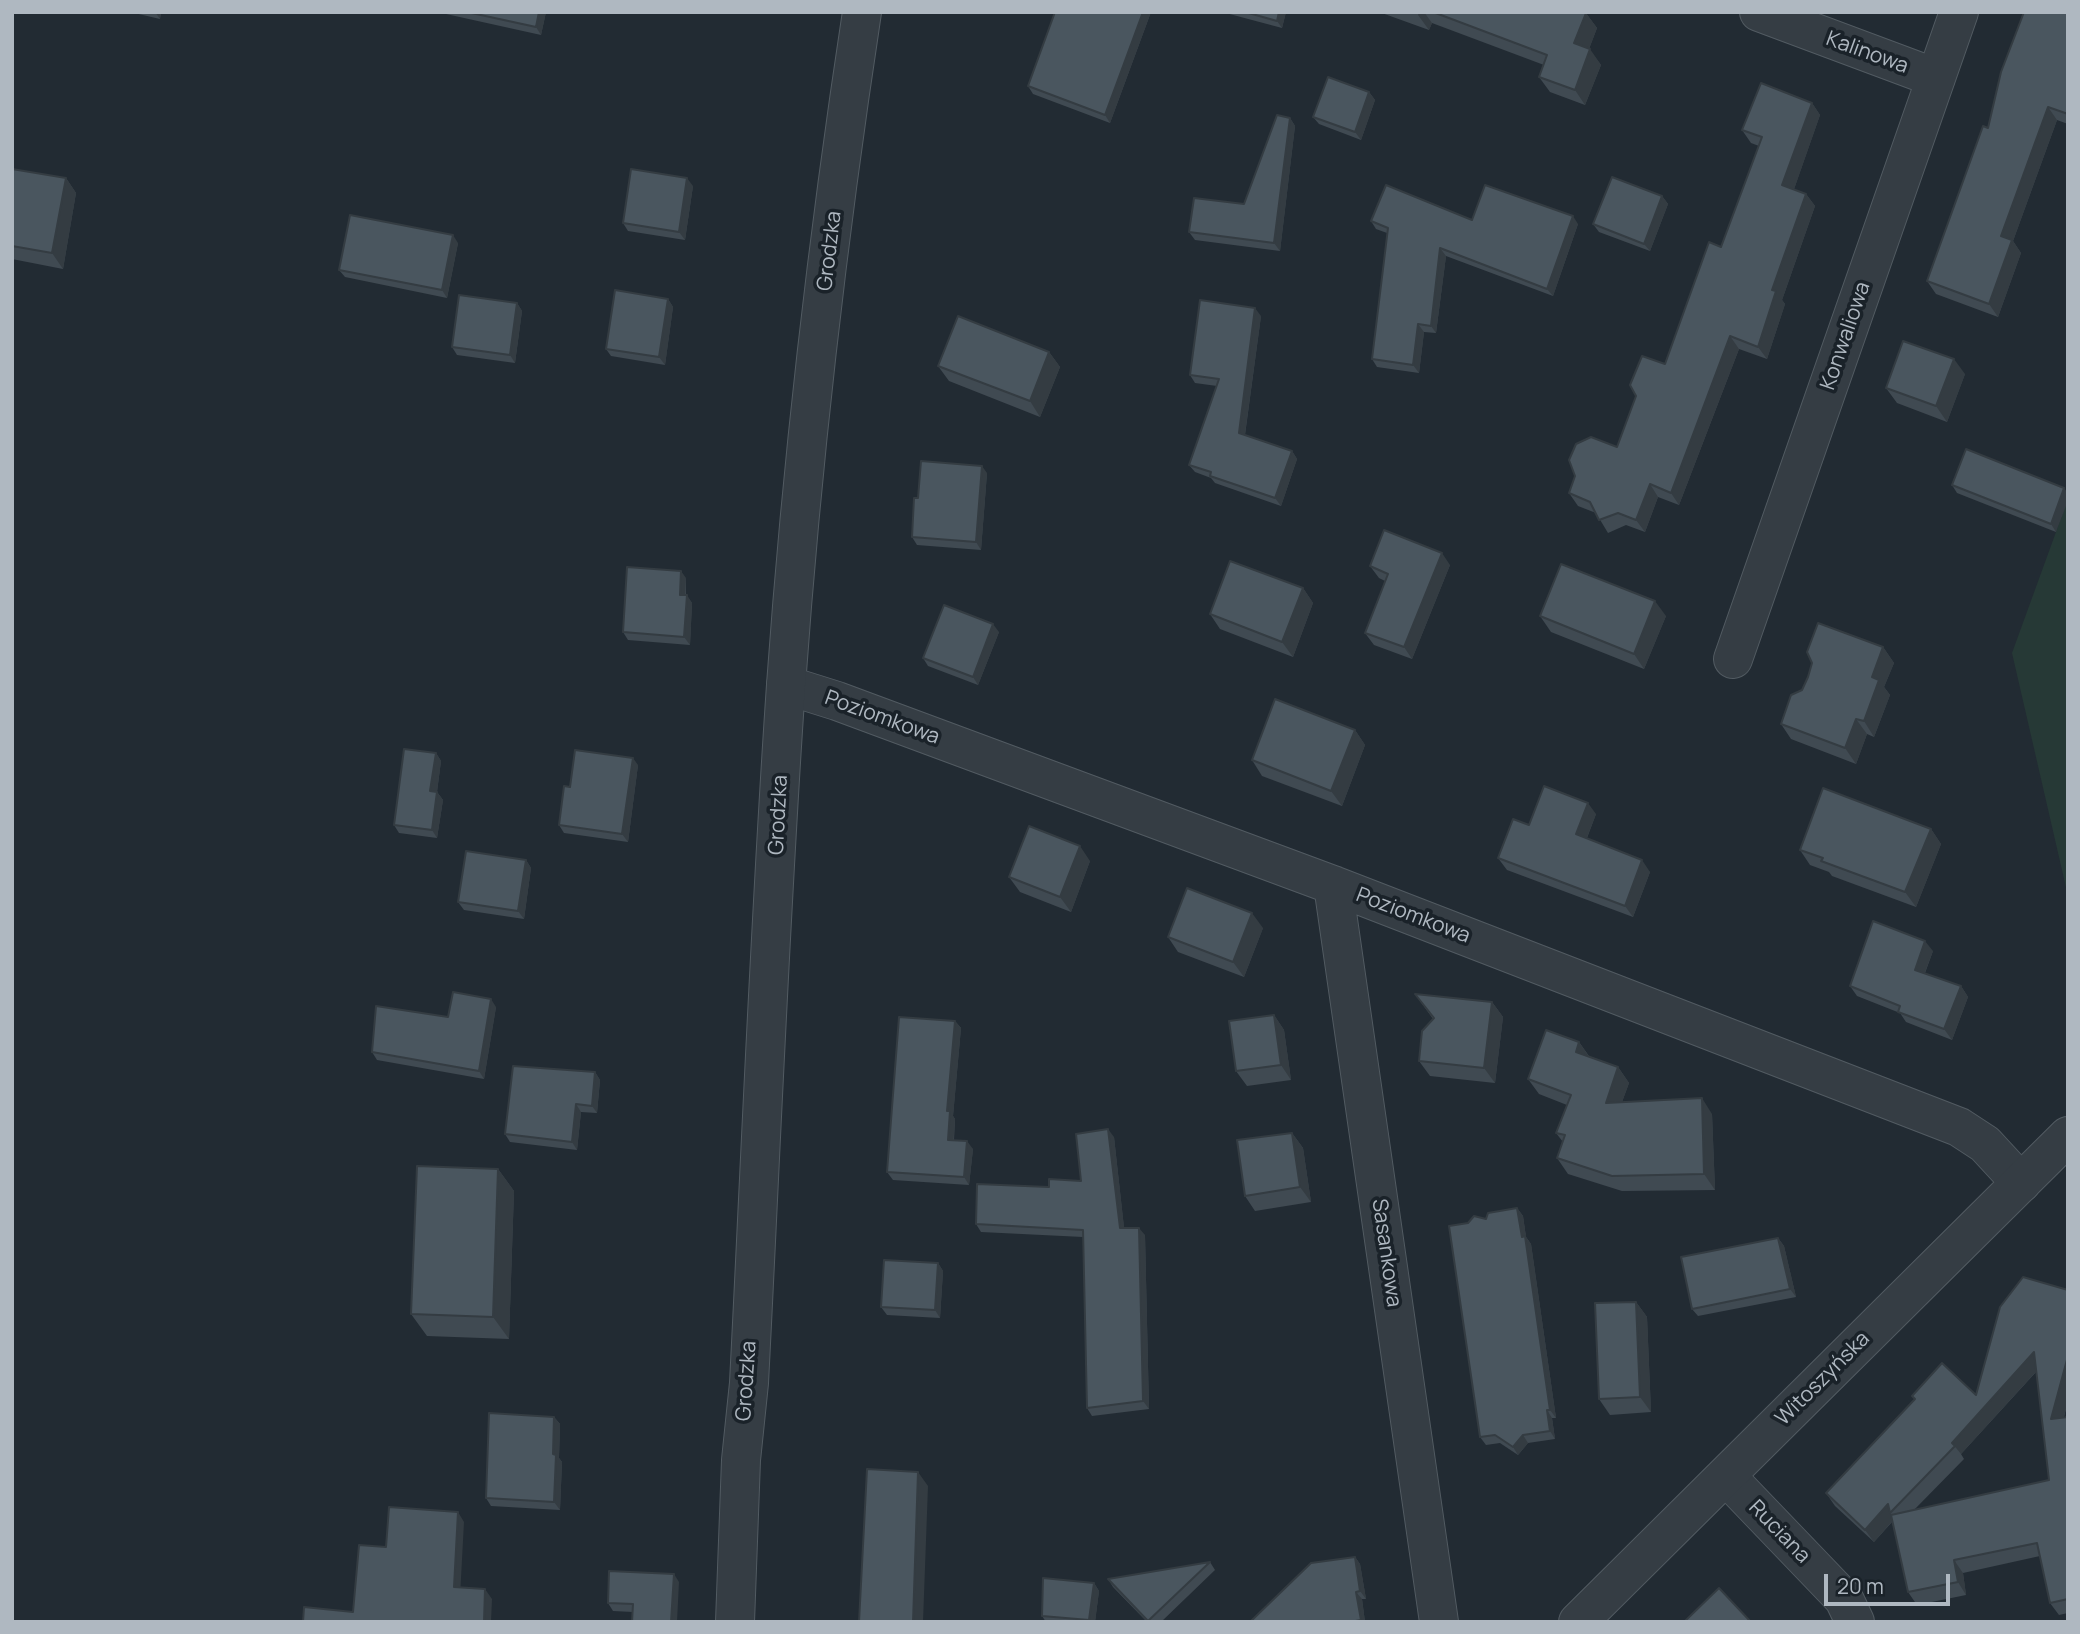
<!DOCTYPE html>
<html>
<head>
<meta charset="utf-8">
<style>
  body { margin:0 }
  #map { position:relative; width:2080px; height:1634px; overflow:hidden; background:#222b33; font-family:Manrope,sans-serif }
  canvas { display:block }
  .frame { position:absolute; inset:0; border:14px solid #afb8c1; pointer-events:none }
  .scale { position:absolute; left:1824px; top:1574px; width:126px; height:32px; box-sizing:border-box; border:4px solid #afb8c1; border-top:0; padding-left:9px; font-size:21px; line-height:24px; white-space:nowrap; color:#afb8c1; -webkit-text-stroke:5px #1a2229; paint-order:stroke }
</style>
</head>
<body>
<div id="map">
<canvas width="2080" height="1634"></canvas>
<div class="frame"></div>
<div class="scale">20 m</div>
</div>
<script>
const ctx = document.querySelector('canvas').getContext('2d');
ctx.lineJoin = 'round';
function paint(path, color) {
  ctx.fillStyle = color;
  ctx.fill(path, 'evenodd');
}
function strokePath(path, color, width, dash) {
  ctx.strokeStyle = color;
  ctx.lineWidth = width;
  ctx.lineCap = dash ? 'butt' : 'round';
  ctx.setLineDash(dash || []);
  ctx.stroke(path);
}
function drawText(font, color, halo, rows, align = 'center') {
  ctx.font = font + ' Manrope,sans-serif';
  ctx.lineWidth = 7;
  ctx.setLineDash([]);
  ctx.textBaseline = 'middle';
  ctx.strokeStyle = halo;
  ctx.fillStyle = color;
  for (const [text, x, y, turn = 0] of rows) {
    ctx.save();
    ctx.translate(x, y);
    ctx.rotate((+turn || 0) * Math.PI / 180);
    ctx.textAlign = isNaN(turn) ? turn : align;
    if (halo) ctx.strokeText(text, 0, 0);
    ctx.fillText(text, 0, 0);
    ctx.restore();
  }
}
paint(new Path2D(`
  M 2068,499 L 2068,896 L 2012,653 Z`), '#263936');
const minor = new Path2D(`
  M 1759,12 L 1936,78
  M 1733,659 L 1959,12
  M 786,685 L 837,701 L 1333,885 L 1959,1127 L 1985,1144 L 2021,1183
  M 1333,885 L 1439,1622
  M 1726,1476 L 1844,1599 L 1855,1622`);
const tertiary = new Path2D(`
  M 735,1622 L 741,1460 L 749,1383 C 761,1150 770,917 786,685 C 802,460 828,235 862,12
  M 1578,1622 L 2068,1136`);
strokePath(minor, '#525b62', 40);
strokePath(tertiary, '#525b62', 40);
strokePath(minor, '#353d44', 38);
strokePath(tertiary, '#353d44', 38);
paint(new Path2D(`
  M 130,12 L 161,12 L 160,19 Z
  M 437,12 L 546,12 L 541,35 Z
  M 1055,12 L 1151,12 L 1110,123 L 1033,94 L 1028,86 Z
  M 1222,12 L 1286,12 L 1282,28 Z
  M 1379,12 L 1585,12 L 1597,28 L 1589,49 L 1601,65 L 1585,105 L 1550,92 L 1539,77 L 1544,65 L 1432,23 L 1429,30 Z
  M 2068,12 L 2068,124 L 2057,120 L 2013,241 L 2021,253 L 1998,317 L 1936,294 L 1927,281 L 1988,128 Z
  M 1369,92 L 1375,100 L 1361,140 L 1319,124 L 1313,117 Z
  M 1812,103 L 1820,115 L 1794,189 L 1806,194 L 1815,206 L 1782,300 L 1785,304 L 1767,359 L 1739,349 L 1679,505 L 1658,497 L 1645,532 L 1626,525 L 1608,533 L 1596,513 L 1578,506 L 1569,493 L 1617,447 L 1665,364 L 1721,247 L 1759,146 L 1751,143 L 1742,130 Z
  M 1290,118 L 1295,126 L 1280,251 L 1195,240 L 1189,232 L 1244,204 Z
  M 12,169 L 66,178 L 76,193 L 63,269 L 12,259 Z
  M 693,186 L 685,240 L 628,231 L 623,223 Z
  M 1662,196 L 1668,204 L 1650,251 L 1599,232 L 1593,224 Z
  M 1472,220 L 1578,224 L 1553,296 L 1446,256 L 1436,333 L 1424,332 L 1419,373 L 1377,367 L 1372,359 L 1387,233 L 1376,229 L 1371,221 Z
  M 458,243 L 447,298 L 345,277 L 339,270 Z
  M 668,299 L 673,307 L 665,365 L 611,356 L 606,349 Z
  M 517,303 L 522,311 L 515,363 L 457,355 L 452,347 Z
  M 1261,316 L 1245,435 L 1292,451 L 1297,459 L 1281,506 L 1215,483 L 1211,478 L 1195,472 L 1189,465 L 1217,386 L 1195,383 L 1190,375 Z
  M 1049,352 L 1060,367 L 1040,417 L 949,381 L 938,366 Z
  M 1965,374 L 1947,422 L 1897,403 L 1886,388 Z
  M 987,473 L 981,550 L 917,545 L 912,537 L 918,498 Z
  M 1952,485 L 2064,488 L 2056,532 L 1957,493 Z
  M 1450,565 L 1412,659 L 1374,645 L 1365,633 L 1385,581 L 1379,578 L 1370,566 Z
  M 686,578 L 686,595 L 692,603 L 690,645 L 628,640 L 623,632 Z
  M 1303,588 L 1313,603 L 1293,657 L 1220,629 L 1210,614 Z
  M 1540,616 L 1666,616 L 1644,669 L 1551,632 Z
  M 999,632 L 978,685 L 928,666 L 923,658 Z
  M 1883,647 L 1894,663 L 1884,687 L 1890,695 L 1874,737 L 1867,734 L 1856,764 L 1791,739 L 1781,724 L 1802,690 Z
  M 1355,730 L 1365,745 L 1342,806 L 1262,776 L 1252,760 Z
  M 436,753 L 441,761 L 437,792 L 443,800 L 437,838 L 399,833 L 394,825 Z
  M 638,765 L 628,842 L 564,833 L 559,825 L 570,787 Z
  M 1596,814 L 1587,838 L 1650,872 L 1633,917 L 1507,870 L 1498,858 L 1529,825 Z
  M 1931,829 L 1941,844 L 1916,907 L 1832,876 L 1829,872 L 1810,865 L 1800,850 Z
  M 526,860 L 531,868 L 524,919 L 464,910 L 458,902 Z
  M 1090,861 L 1071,912 L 1020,892 L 1009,877 Z
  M 1263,928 L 1244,977 L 1178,952 L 1168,937 Z
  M 1933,951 L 1925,973 L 1961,986 L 1968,997 L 1952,1040 L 1906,1022 L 1900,1013 L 1857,996 L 1850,986 Z
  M 1415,994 L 1492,1002 L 1503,1017 L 1495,1083 L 1430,1076 L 1419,1061 L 1433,1019 Z
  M 496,1007 L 484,1079 L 377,1060 L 372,1052 L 448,1017 Z
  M 1274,1015 L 1284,1030 L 1291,1080 L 1247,1086 L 1236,1071 Z
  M 955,1021 L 961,1028 L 953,1116 L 955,1119 L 954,1140 L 973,1149 L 969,1185 L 893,1180 L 887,1172 Z
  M 1579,1042 L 1589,1056 L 1618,1067 L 1629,1083 L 1622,1102 L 1712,1114 L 1715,1190 L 1622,1191 L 1568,1174 L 1557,1158 L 1563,1142 L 1556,1133 L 1567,1105 L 1539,1094 L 1528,1079 Z
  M 595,1072 L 600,1080 L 597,1113 L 581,1112 L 577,1150 L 510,1142 L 505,1134 Z
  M 1292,1133 L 1303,1148 L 1311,1202 L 1255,1211 L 1245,1196 Z
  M 1114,1137 L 1124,1228 L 1145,1235 L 1149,1409 L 1092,1416 L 1087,1408 L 1083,1237 L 981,1232 L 976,1224 L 1049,1187 L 1081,1181 Z
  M 498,1169 L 514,1191 L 509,1339 L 427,1336 L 411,1314 Z
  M 1517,1208 L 1523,1216 L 1526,1237 L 1531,1244 L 1556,1418 L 1552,1418 L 1555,1439 L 1528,1443 L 1518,1455 L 1500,1443 L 1486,1445 L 1480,1437 L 1468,1223 L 1486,1219 Z
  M 1778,1238 L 1784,1246 L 1796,1297 L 1698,1316 L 1692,1309 Z
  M 938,1263 L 943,1271 L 940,1318 L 887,1315 L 881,1307 Z
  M 2068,1290 L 2068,1401 L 2064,1417 L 2068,1417 L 2068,1613 L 2059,1615 L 2050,1603 L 2040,1556 L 1963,1573 L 1966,1595 L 1917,1605 L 1908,1592 L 1892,1522 L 1874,1542 L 1835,1506 L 1826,1493 L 1915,1399 L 1912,1396 L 1976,1395 ZM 2036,1372 L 2049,1480 L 1914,1510 L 1964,1459 L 1961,1454 Z
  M 1636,1302 L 1647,1317 L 1651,1412 L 1610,1415 L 1599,1399 Z
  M 554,1417 L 560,1424 L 559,1458 L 562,1462 L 560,1510 L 491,1506 L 486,1498 Z
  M 1355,1557 L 1360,1564 L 1366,1599 L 1362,1599 L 1365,1622 L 1250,1622 Z
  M 1210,1562 L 1215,1570 L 1161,1622 L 1147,1622 L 1113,1587 L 1108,1579 Z
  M 679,1582 L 633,1612 L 613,1611 L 608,1603 Z
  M 1094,1583 L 1099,1591 L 1095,1622 L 1046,1622 L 1042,1616 Z`), '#404a52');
paint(new Path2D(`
  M 155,12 L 161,12 L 160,19 Z
  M 539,12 L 546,12 L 541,35 L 536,27 Z
  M 1143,12 L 1151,12 L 1110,123 L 1105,115 Z
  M 1279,12 L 1286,12 L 1282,28 L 1277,21 Z
  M 1419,12 L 1424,12 L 1432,23 L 1429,30 L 1418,15 Z
  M 1586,13 L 1597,28 L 1585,59 L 1574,43 Z
  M 1590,49 L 1601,65 L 1585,105 L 1575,90 Z
  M 1369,92 L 1375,100 L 1361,140 L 1355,132 Z
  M 1812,103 L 1820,115 L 1791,198 L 1782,185 Z
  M 2048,107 L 2057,120 L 2013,241 L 2021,253 L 1998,317 L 1989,304 L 2001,236 Z
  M 1290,118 L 1295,126 L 1280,251 L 1274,243 Z
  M 66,178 L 76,193 L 63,269 L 52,253 Z
  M 687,178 L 693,186 L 685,240 L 679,232 Z
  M 1806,194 L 1815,206 L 1782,300 L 1785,304 L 1767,359 L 1758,347 L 1772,290 Z
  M 1662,196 L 1668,204 L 1650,251 L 1644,244 Z
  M 1573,216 L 1578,224 L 1553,296 L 1547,289 Z
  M 453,235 L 458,243 L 447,298 L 442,290 Z
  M 1440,248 L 1446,256 L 1436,333 L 1431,326 Z
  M 668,299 L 673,307 L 665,365 L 659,357 Z
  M 517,303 L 522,311 L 515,363 L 510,355 Z
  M 1255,308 L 1261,316 L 1244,441 L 1239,433 Z
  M 1418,324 L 1424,332 L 1419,373 L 1413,365 Z
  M 1730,336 L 1739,349 L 1679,505 L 1671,493 Z
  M 1049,352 L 1060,367 L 1040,417 L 1030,401 Z
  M 1954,359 L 1965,374 L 1947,422 L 1936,406 Z
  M 1292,451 L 1297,459 L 1281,506 L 1275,498 Z
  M 982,466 L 987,473 L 981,550 L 976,542 Z
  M 1650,484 L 1658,497 L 1645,532 L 1636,520 Z
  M 2064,488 L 2068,493 L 2068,501 L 2056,532 L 2051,524 Z
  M 1442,553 L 1450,565 L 1412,659 L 1404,647 Z
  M 681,571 L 686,578 L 685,602 L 680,595 Z
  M 1303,588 L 1313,603 L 1293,657 L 1282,642 Z
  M 687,595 L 692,603 L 690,645 L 684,637 Z
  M 1655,601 L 1666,616 L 1644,669 L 1634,654 Z
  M 993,624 L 999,632 L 978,685 L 973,677 Z
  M 1883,647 L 1894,663 L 1884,687 L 1890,695 L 1874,737 L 1864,721 L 1872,677 Z
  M 1856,719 L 1867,734 L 1856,764 L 1845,748 Z
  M 1355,730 L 1365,745 L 1342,806 L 1331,791 Z
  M 436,753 L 441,761 L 436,799 L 430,791 Z
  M 633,758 L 638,765 L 628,842 L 622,834 Z
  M 437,792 L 443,800 L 437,838 L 432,830 Z
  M 1588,803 L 1596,814 L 1584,845 L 1576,834 Z
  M 1931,829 L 1941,844 L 1916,907 L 1905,892 Z
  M 1080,846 L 1090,861 L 1071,912 L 1060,897 Z
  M 526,860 L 531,868 L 524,919 L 518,911 Z
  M 1642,860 L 1650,872 L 1633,917 L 1625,906 Z
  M 1252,913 L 1263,928 L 1244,977 L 1233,962 Z
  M 1925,941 L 1933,951 L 1922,980 L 1915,970 Z
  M 1961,986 L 1968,997 L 1952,1040 L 1944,1029 Z
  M 491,999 L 496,1007 L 484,1079 L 479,1071 Z
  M 1492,1002 L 1503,1017 L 1495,1083 L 1484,1068 Z
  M 1274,1015 L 1284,1030 L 1291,1080 L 1281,1065 Z
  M 955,1021 L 961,1028 L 953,1116 L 955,1119 L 953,1147 L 948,1140 L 947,1111 Z
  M 1579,1042 L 1590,1058 L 1576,1052 Z
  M 1618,1067 L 1629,1083 L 1616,1118 L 1606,1103 Z
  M 595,1072 L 600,1080 L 597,1113 L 592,1106 Z
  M 1702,1098 L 1712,1114 L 1715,1190 L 1704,1174 Z
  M 576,1104 L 581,1112 L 577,1150 L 572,1142 Z
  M 1108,1129 L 1114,1137 L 1125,1236 L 1120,1228 Z
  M 1292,1133 L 1303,1148 L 1311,1202 L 1300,1187 Z
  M 967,1141 L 973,1149 L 969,1185 L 964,1177 Z
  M 498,1169 L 514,1191 L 509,1339 L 493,1317 Z
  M 1517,1208 L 1523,1216 L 1526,1237 L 1531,1244 L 1556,1418 L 1550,1410 Z
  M 1139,1228 L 1145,1235 L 1149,1409 L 1143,1401 Z
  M 1778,1238 L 1784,1246 L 1796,1297 L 1790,1289 Z
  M 938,1263 L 943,1271 L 940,1318 L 935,1310 Z
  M 1636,1302 L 1647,1317 L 1651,1412 L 1640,1397 Z
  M 2034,1352 L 2042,1365 L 1961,1454 L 1952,1443 Z
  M 2068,1356 L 2068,1401 L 2060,1431 L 2051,1419 Z
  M 1547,1410 L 1552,1418 L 1555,1439 L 1550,1431 Z
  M 554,1417 L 560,1424 L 559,1458 L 562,1462 L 560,1510 L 554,1502 L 553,1454 Z
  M 1523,1435 L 1528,1443 L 1518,1455 L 1513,1447 Z
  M 918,1472 L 928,1486 L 923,1622 L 913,1622 Z
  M 1888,1504 L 1890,1513 L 1894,1519 L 1874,1542 L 1865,1530 Z
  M 458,1512 L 464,1522 L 460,1597 L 454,1587 Z
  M 1355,1557 L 1360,1564 L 1366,1599 L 1360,1591 Z
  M 1954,1560 L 1963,1573 L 1966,1595 L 1958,1582 Z
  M 674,1574 L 679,1582 L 677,1622 L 671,1622 Z
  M 1094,1583 L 1099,1591 L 1095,1622 L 1091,1622 L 1089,1620 Z
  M 485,1589 L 492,1599 L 491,1622 L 484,1622 Z
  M 1356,1592 L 1362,1599 L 1365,1622 L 1362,1622 L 1361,1620 Z`), '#343c42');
const building = new Path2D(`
  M 467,12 L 539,12 L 536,27 Z
  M 1055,12 L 1143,12 L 1105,115 L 1028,86 Z
  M 1245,12 L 1279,12 L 1277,21 Z
  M 1433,12 L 1586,13 L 1574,43 L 1590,49 L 1575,90 L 1539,77 L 1547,55 Z
  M 2024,12 L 2068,12 L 2068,114 L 2048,107 L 2001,236 L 2012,240 L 1989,304 L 1927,281 L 1983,126 L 1988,128 L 2001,72 Z
  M 1328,77 L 1369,92 L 1355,132 L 1313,117 Z
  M 1761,83 L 1812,103 L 1782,185 L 1806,194 L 1772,290 L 1776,291 L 1758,347 L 1730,336 L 1671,493 L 1650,484 L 1636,520 L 1618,513 L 1599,520 L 1590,502 L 1569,493 L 1575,476 L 1569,460 L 1576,444 L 1591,437 L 1617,447 L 1636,396 L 1630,385 L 1642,356 L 1665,364 L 1709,242 L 1721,247 L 1762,137 L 1742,130 Z
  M 1277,115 L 1290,118 L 1274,243 L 1189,232 L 1194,198 L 1244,204 Z
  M 12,169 L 66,178 L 52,253 L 12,246 Z
  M 631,169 L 687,178 L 679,232 L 623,223 Z
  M 1612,177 L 1662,196 L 1644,244 L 1593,224 Z
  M 1386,185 L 1472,220 L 1485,185 L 1573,216 L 1547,289 L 1440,248 L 1431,326 L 1418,324 L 1413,365 L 1372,359 L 1388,228 L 1371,221 Z
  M 350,215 L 453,235 L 442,290 L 339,270 Z
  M 615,290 L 668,299 L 659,357 L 606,349 Z
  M 459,295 L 517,303 L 510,355 L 452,347 Z
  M 1200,300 L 1255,308 L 1239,433 L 1292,451 L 1275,498 L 1210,476 L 1211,472 L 1189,465 L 1219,379 L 1190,375 Z
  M 958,316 L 1049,352 L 1030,401 L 938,366 Z
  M 1903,341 L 1954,359 L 1936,406 L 1886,388 Z
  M 1966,449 L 2064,488 L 2051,524 L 1952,485 Z
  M 921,461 L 982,466 L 976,542 L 912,537 L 914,498 L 918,498 Z
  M 1384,530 L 1442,553 L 1404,647 L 1365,633 L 1388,574 L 1370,566 Z
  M 1230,561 L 1303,588 L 1282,642 L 1210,614 Z
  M 1561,564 L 1655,601 L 1634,654 L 1540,616 Z
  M 627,567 L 681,571 L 680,595 L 687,595 L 684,637 L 623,632 Z
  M 944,605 L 993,624 L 973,677 L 923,658 Z
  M 1818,623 L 1883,647 L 1872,677 L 1879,680 L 1864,721 L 1856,719 L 1845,748 L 1781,724 L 1791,695 L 1802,690 L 1808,677 L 1812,663 L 1807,652 Z
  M 1275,699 L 1355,730 L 1331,791 L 1252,760 Z
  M 404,749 L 436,753 L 430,791 L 437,792 L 432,830 L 394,825 Z
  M 575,750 L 633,758 L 622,834 L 559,825 L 564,786 L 570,787 Z
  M 1544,786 L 1588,803 L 1576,834 L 1642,860 L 1625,906 L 1498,858 L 1513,819 L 1529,825 Z
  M 1823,788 L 1931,829 L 1905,892 L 1821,861 L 1823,858 L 1800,850 Z
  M 1029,826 L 1080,846 L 1060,897 L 1009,877 Z
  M 466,851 L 526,860 L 518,911 L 458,902 Z
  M 1187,888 L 1252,913 L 1233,962 L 1168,937 Z
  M 1873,921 L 1925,941 L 1915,970 L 1961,986 L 1944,1029 L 1898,1012 L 1900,1006 L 1850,986 Z
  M 453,992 L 491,999 L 479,1071 L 372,1052 L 376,1006 L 448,1017 Z
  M 1415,994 L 1492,1002 L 1484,1068 L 1419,1061 L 1422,1031 L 1434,1018 Z
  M 1274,1015 L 1281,1065 L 1236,1071 L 1229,1021 Z
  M 899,1017 L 955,1021 L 947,1111 L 950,1111 L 948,1140 L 967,1141 L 964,1177 L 887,1172 Z
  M 1546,1030 L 1579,1042 L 1576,1052 L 1618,1067 L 1606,1103 L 1702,1098 L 1704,1174 L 1612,1176 L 1557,1158 L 1565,1135 L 1556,1133 L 1571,1095 L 1528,1079 Z
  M 513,1066 L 595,1072 L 592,1106 L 576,1104 L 572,1142 L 505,1134 Z
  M 1108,1129 L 1120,1228 L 1139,1228 L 1143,1401 L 1087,1408 L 1083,1230 L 976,1224 L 977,1184 L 1049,1187 L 1049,1179 L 1081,1181 L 1076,1134 Z
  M 1292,1133 L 1300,1187 L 1245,1196 L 1237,1140 Z
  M 417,1166 L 498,1169 L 493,1317 L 411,1314 Z
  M 1517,1208 L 1522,1237 L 1525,1236 L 1550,1410 L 1547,1410 L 1550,1431 L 1523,1435 L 1513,1447 L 1495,1435 L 1480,1437 L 1449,1226 L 1468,1223 L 1474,1216 L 1486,1219 L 1488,1213 Z
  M 1778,1238 L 1790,1289 L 1692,1309 L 1681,1257 Z
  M 884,1260 L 938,1263 L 935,1310 L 881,1307 Z
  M 2023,1277 L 2068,1290 L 2068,1356 L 2051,1419 L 2068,1417 L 2068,1599 L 2050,1603 L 2037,1543 L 1954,1560 L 1958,1582 L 1908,1592 L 1891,1515 L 2049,1480 L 2034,1352 L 1952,1443 L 1955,1446 L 1890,1513 L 1888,1504 L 1865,1530 L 1826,1493 L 1915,1399 L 1912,1396 L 1942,1363 L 1976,1395 L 2000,1307 Z
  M 1636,1302 L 1640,1397 L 1599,1399 L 1595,1303 Z
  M 489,1413 L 554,1417 L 553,1454 L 556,1455 L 554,1502 L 486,1498 Z
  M 867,1469 L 918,1472 L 913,1622 L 859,1622 Z
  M 389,1507 L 458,1512 L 454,1587 L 485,1589 L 484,1622 L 303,1622 L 304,1607 L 353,1612 L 359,1545 L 386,1547 Z
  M 1355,1557 L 1360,1591 L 1356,1592 L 1361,1620 L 1350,1622 L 1250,1622 L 1311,1563 Z
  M 1210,1562 L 1148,1621 L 1108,1579 Z
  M 609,1571 L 674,1574 L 671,1622 L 632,1622 L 633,1604 L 608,1603 Z
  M 1043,1578 L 1094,1583 L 1089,1620 L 1042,1616 Z
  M 1719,1588 L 1750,1621 L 1684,1622 Z`);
paint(building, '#4a565f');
strokePath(building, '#343c42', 2);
drawText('21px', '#afb8c1', '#1a2229', [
  ["Kalinowa",1867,53,20],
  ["Grodzka",830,251,-83],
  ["Konwaliowa",1846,336,-71],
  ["Poziomkowa",882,718,20],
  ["Grodzka",779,815,-87],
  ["Poziomkowa",1413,916,21],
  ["Sasankowa",1386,1253,82],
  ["Witoszyńska",1823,1379,-45],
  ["Grodzka",747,1381,-86],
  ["Ruciana",1779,1532,46]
]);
</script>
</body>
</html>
